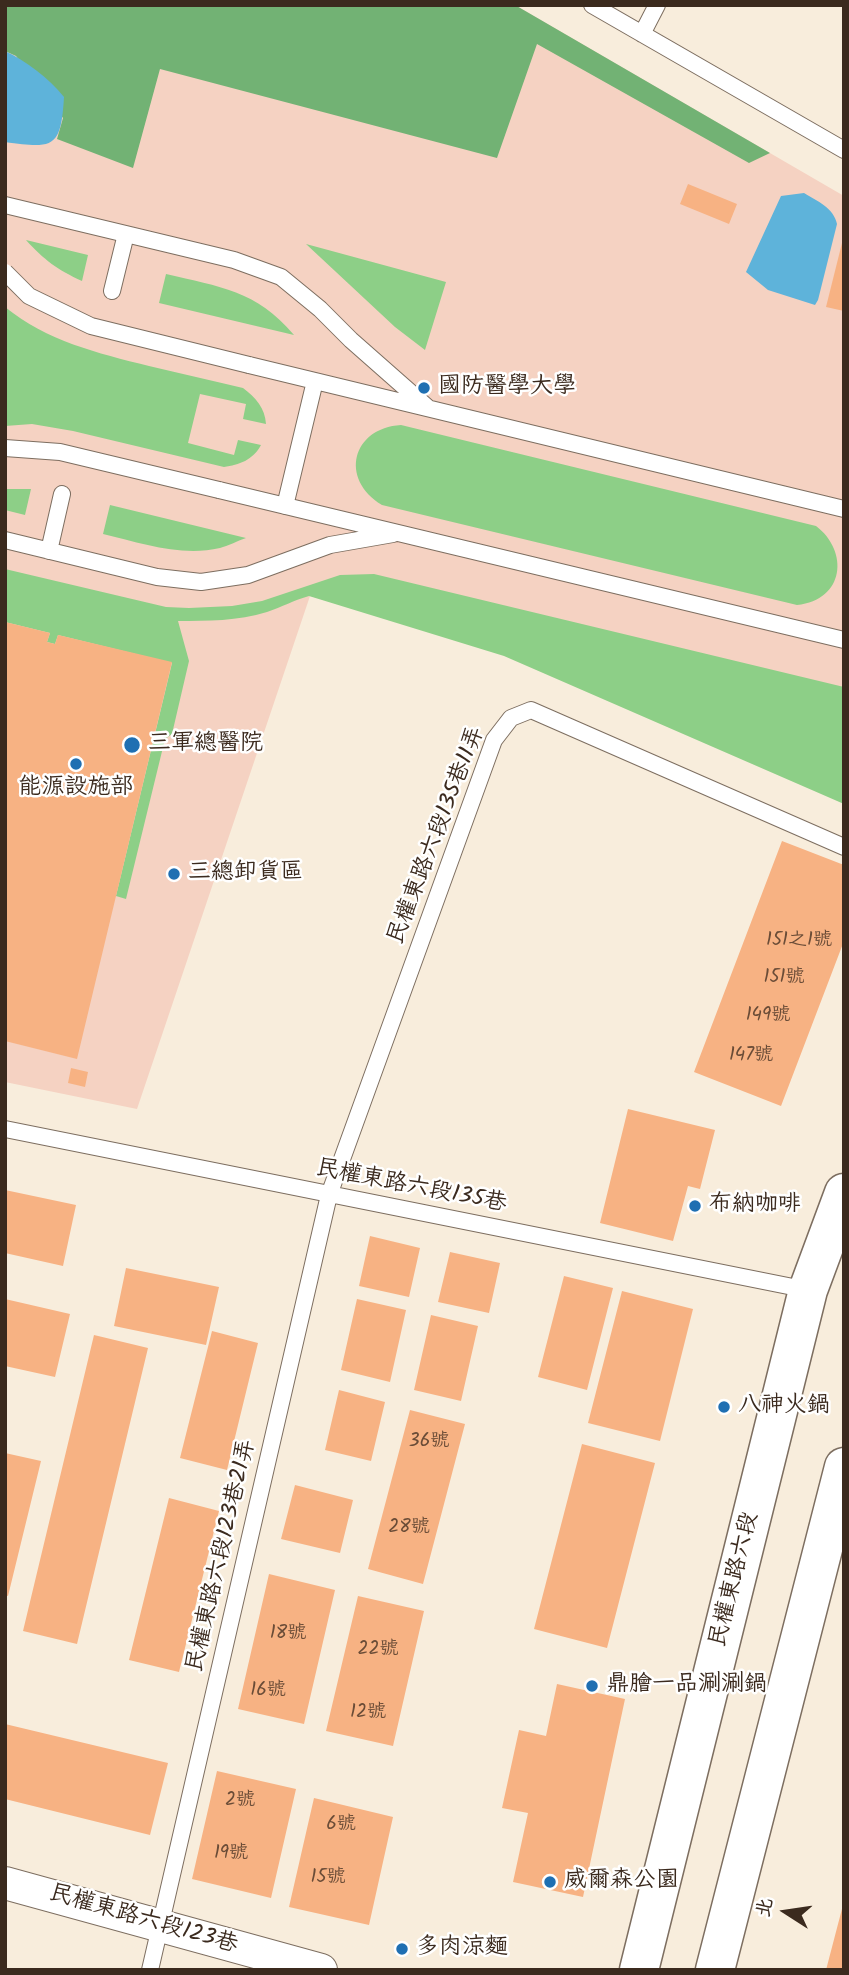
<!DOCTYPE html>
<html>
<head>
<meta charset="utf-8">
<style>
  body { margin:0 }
  #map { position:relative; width:849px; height:1975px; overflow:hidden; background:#f8eddc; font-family:Kalam,"LXGW WenKai TC",sans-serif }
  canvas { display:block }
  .frame { position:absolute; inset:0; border:7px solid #3b2a1e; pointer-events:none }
  .north { position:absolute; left:751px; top:1877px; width:70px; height:70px; -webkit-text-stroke:5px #fff; paint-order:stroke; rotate:282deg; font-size:19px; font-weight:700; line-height:28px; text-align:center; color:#3b2a1e }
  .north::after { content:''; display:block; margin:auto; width:24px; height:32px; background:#3b2a1e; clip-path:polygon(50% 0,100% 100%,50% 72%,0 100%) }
</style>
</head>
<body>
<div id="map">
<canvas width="849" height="1975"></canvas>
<div class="frame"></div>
<div class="north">北</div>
</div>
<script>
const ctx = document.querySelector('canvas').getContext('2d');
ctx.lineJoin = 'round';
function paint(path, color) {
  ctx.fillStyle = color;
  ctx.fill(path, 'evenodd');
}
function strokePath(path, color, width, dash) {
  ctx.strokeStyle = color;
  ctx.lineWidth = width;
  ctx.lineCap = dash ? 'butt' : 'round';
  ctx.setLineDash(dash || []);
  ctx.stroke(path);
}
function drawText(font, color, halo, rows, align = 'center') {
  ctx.font = font + ' Kalam,"LXGW WenKai TC",sans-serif';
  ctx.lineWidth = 5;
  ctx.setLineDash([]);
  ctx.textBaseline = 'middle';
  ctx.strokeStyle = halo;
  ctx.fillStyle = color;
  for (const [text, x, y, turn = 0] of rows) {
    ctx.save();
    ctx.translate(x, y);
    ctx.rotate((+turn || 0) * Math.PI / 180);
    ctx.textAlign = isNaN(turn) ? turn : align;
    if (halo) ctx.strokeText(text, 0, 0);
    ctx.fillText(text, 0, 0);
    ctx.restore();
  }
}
paint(new Path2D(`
  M 5,5 L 515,5 L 844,196 L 844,796 L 519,653 L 310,596 L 137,1109 L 5,1082 Z`), '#f5d2c2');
paint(new Path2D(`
  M 26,240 L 88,255 L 82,281 C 58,270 44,260 26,240 Z
  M 306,244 L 446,282 L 425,350 L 395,327 Z
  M 166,274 C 220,287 256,290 294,335 L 159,303 Z
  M 5,307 C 47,341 97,353 149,366 C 180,373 212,381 243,388 C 256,398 265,408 266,424 L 243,419 L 246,404 L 200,394 L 188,443 L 234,455 L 238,440 L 261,445 C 253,460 239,465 224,467 L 73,431 L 32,424 L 5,426 Z
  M 401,425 L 816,526 C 849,551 845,600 797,605 L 382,505 C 339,479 352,428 401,425 Z
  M 5,489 L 31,489 L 25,515 L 5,510 Z
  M 110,505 L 246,538 C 237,541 228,546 220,548 C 181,557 141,543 103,534 Z
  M 5,569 L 166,607 L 189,608 L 232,606 L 262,601 L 340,575 L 374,574 L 844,687 L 844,804 L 504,656 L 309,596 C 294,600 282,607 267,612 C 238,621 207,621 178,621 L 189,661 L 172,734 L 165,739 L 126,899 L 116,896 L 172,663 L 58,635 L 55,644 L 47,642 L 50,633 L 5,622 Z`), '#8dcf87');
paint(new Path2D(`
  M 5,5 L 515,5 L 770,153 L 749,163 L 537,44 L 497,158 L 160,69 L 133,168 L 57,139 L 63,118 L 16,56 L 5,51 Z`), '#72b274');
paint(new Path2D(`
  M 5,51 C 26,61 49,78 64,97 C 61,148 54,149 5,142 Z
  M 804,193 C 817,201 834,208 837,224 L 818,300 L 815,305 L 768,290 L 746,272 L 781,196 Z`), '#5eb3da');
paint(new Path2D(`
  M 688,184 L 737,204 L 729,224 L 680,204 Z
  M 843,239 L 844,240 L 844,311 L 826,307 Z
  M 5,622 L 50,633 L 47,642 L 55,644 L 58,635 L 172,662 L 77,1059 L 5,1041 Z
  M 782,841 L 844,865 L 844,941 L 781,1106 L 694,1072 Z
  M 71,1068 L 88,1072 L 85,1087 L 68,1083 Z
  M 628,1109 L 715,1130 L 700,1189 L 688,1186 L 673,1241 L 600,1223 Z
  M 5,1190 L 76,1205 L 63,1266 L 5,1253 Z
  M 370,1236 L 420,1248 L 409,1297 L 359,1286 Z
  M 450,1252 L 500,1263 L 489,1313 L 438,1302 Z
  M 126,1268 L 219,1287 L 206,1345 L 114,1326 Z
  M 564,1276 L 613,1288 L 587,1390 L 538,1377 Z
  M 622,1291 L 693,1309 L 660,1441 L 588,1423 Z
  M 5,1299 L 70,1314 L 55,1377 L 5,1366 Z
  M 357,1299 L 406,1310 L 390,1382 L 341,1370 Z
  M 431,1315 L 478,1326 L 461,1401 L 414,1390 Z
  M 212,1331 L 258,1343 L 227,1470 L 180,1458 Z
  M 94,1335 L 148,1348 L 77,1644 L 23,1631 Z
  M 339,1390 L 385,1402 L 371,1461 L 325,1450 Z
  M 410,1410 L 465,1424 L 423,1584 L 368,1569 Z
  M 582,1444 L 655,1463 L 607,1648 L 534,1629 Z
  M 5,1453 L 41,1461 L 8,1596 L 5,1595 Z
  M 295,1485 L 353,1500 L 340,1553 L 281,1539 Z
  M 169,1498 L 219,1511 L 179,1672 L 129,1660 Z
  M 269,1574 L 335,1590 L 304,1724 L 238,1709 Z
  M 358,1596 L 424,1611 L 393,1746 L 326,1731 Z
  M 557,1684 L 625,1699 L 583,1897 L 513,1882 L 528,1813 L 502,1808 L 519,1730 L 546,1736 Z
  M 5,1724 L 168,1763 L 150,1835 L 5,1799 Z
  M 217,1771 L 296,1789 L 271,1898 L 192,1879 Z
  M 314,1798 L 393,1817 L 369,1925 L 289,1907 Z
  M 843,1905 L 844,1970 L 826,1970 Z`), '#f7b283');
const lane = new Path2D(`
  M 592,5 L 844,150
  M 642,34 L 657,5
  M 5,205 L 234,260 L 281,277 L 320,309 L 351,340 L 427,407
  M 112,291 L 126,234
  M 249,365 L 844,509
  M 219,490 L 844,640
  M 285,506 L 315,381
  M 5,540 L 157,577 L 201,582 L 248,575 L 330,545 L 393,534
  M 49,551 L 62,494
  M 5,1129 L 808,1290
  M 150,1970 L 329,1195 L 494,740 L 511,718 L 531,710 L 844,847`);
const street = new Path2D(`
  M 5,1883 L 321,1970`);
const secondary = new Path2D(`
  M 639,1970 L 808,1290 L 844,1193
  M 715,1970 L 844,1467`);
strokePath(lane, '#7d6e60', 18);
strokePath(street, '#7d6e60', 34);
strokePath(secondary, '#7d6e60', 41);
strokePath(lane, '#fff', 16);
strokePath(street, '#fff', 32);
strokePath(secondary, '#fff', 38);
const laneBridge = new Path2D(`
  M 5,272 L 29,296 L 91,326 L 249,365
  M 5,448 L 60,452 L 219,490`);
strokePath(laneBridge, '#7d6e60', 18, []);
strokePath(laneBridge, '#fff', 16);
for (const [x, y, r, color] of [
  [424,388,7,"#1f6fb2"],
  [132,745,9,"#1f6fb2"],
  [76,764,7,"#1f6fb2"],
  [174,874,7,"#1f6fb2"],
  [695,1206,7,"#1f6fb2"],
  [724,1407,7,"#1f6fb2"],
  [592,1686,7,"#1f6fb2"],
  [550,1882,7,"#1f6fb2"],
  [402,1949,7,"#1f6fb2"]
]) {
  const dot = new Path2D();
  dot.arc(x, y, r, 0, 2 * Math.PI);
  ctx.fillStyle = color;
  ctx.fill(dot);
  strokePath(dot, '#fff', 2.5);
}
drawText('19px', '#6a4c37', null, [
  ["151之1號",799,942],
  ["151號",784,979],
  ["149號",768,1017],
  ["147號",751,1057],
  ["36號",429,1443],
  ["28號",409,1529],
  ["18號",288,1635],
  ["22號",378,1651],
  ["16號",268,1692],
  ["12號",368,1714],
  ["2號",240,1802],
  ["6號",341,1826],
  ["19號",231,1855],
  ["15號",328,1879]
]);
drawText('23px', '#3b2a1e', '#fff', [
  ["國防醫學大學",438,388],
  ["三軍總醫院",148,745],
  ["能源設施部",76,789,"center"],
  ["三總卸貨區",188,874],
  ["布納咖啡",709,1206],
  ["八神火鍋",738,1407],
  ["鼎膾一品涮涮鍋",606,1686],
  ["威爾森公園",564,1882],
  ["多肉涼麵",416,1949]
], 'left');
drawText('23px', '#3b2a1e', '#fff', [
  ["民權東路六段135巷11弄",438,836,-69],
  ["民權東路六段135巷",411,1188,11],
  ["民權東路六段123巷21弄",223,1556,-77],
  ["民權東路六段",736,1580,-76],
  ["民權東路六段123巷",143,1921,16]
]);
</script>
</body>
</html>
